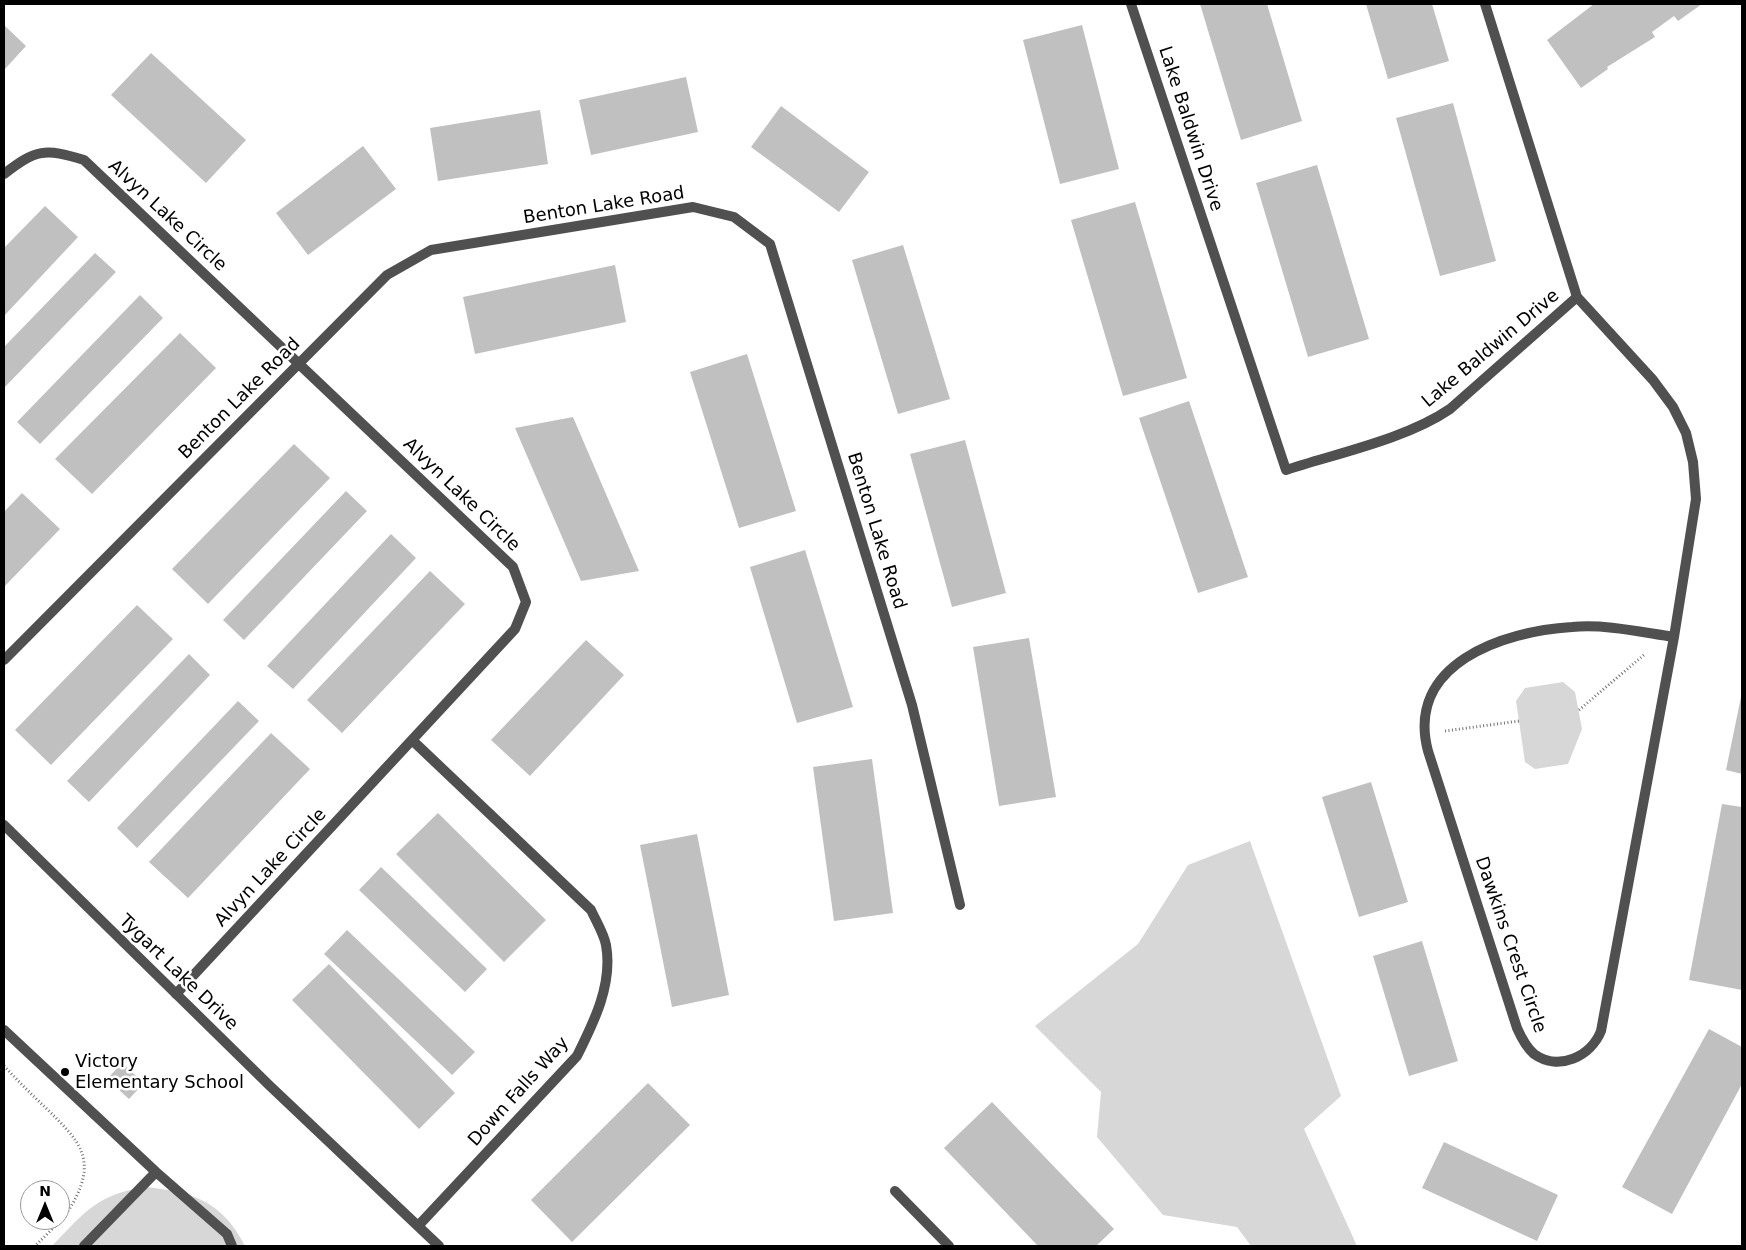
<!DOCTYPE html>
<html>
<head>
<meta charset="utf-8">
<style>
  body { margin:0 }
  #map { position:relative; width:1746px; height:1250px; overflow:hidden; background:#fff; font-family:"DejaVu Sans",sans-serif }
  canvas { display:block }
  .frame { position:absolute; inset:0; border:5px solid #000; pointer-events:none }
  .north { position:absolute; left:20px; top:1180px; width:50px; height:50px; box-sizing:border-box; background:#fff; border:1px solid #999; border-radius:50%; rotate:0deg; font-size:14px; font-weight:700; line-height:20px; text-align:center; color:#000 }
  .north::after { content:''; display:block; margin:auto; width:18px; height:22px; background:#000; clip-path:polygon(50% 0,100% 100%,50% 72%,0 100%) }
</style>
</head>
<body>
<div id="map">
<canvas width="1746" height="1250"></canvas>
<div class="frame"></div>
<div class="north">N</div>
</div>
<script>
const ctx = document.querySelector('canvas').getContext('2d');
ctx.lineJoin = 'round';
function paint(path, color) {
  ctx.fillStyle = color;
  ctx.fill(path, 'evenodd');
}
function strokePath(path, color, width, dash) {
  ctx.strokeStyle = color;
  ctx.lineWidth = width;
  ctx.lineCap = dash ? 'butt' : 'round';
  ctx.setLineDash(dash || []);
  ctx.stroke(path);
}
function drawText(font, color, halo, rows, align = 'center') {
  ctx.font = font + ' "DejaVu Sans",sans-serif';
  ctx.lineWidth = 5;
  ctx.setLineDash([]);
  ctx.textBaseline = 'middle';
  ctx.strokeStyle = halo;
  ctx.fillStyle = color;
  for (const [text, x, y, turn = 0] of rows) {
    ctx.save();
    ctx.translate(x, y);
    ctx.rotate((+turn || 0) * Math.PI / 180);
    ctx.textAlign = isNaN(turn) ? turn : align;
    if (halo) ctx.strokeText(text, 0, 0);
    ctx.fillText(text, 0, 0);
    ctx.restore();
  }
}
paint(new Path2D(`
  M 1563,682 L 1575,692 L 1582,729 L 1568,764 L 1535,769 L 1525,762 L 1516,701 L 1525,688 Z
  M 1250,841 L 1341,1096 L 1304,1129 L 1357,1246 L 1251,1246 L 1237,1227 L 1163,1215 L 1097,1137 L 1101,1092 L 1035,1026 L 1138,944 L 1188,865 Z
  M 146,1187 C 193,1192 222,1201 245,1246 L 52,1246 C 84,1213 97,1194 146,1187 Z`), '#d7d7d7');
paint(new Path2D(`
  M 1200,4 L 1267,4 L 1302,121 L 1241,140 Z
  M 1366,4 L 1432,4 L 1449,61 L 1388,79 Z
  M 1594,4 L 1702,4 L 1678,21 L 1674,16 L 1652,32 L 1655,37 L 1607,67 L 1608,69 L 1581,88 L 1547,40 Z
  M 4,25 L 26,46 L 4,70 Z
  M 1082,25 L 1119,169 L 1060,184 L 1023,40 Z
  M 151,53 L 246,140 L 206,183 L 111,95 Z
  M 686,77 L 698,132 L 591,155 L 579,100 Z
  M 1453,103 L 1496,261 L 1440,276 L 1396,118 Z
  M 781,106 L 869,172 L 839,212 L 751,147 Z
  M 540,110 L 548,164 L 438,181 L 430,128 Z
  M 363,146 L 396,189 L 308,255 L 276,213 Z
  M 1317,165 L 1369,339 L 1308,357 L 1256,183 Z
  M 1135,202 L 1187,378 L 1123,396 L 1071,220 Z
  M 45,206 L 78,237 L 4,316 L 4,248 Z
  M 903,245 L 950,399 L 898,414 L 852,260 Z
  M 95,253 L 116,272 L 4,388 L 4,347 Z
  M 615,265 L 626,322 L 475,354 L 463,297 Z
  M 140,295 L 163,318 L 40,444 L 17,422 Z
  M 180,333 L 216,368 L 92,494 L 55,459 Z
  M 747,354 L 796,511 L 739,528 L 690,372 Z
  M 1189,401 L 1248,577 L 1198,593 L 1139,418 Z
  M 573,417 L 639,571 L 581,581 L 515,428 Z
  M 965,440 L 1006,593 L 952,607 L 910,454 Z
  M 294,444 L 330,478 L 208,604 L 172,569 Z
  M 346,491 L 367,511 L 244,640 L 223,620 Z
  M 22,493 L 60,529 L 4,587 L 4,512 Z
  M 391,534 L 416,558 L 293,689 L 267,666 Z
  M 805,550 L 853,707 L 797,723 L 750,567 Z
  M 430,571 L 465,604 L 342,733 L 307,700 Z
  M 137,605 L 173,639 L 51,765 L 15,730 Z
  M 1029,638 L 1056,797 L 999,806 L 973,647 Z
  M 586,640 L 624,675 L 530,776 L 491,740 Z
  M 189,654 L 210,675 L 89,802 L 67,781 Z
  M 1741,697 L 1742,697 L 1742,774 L 1726,770 Z
  M 238,701 L 259,721 L 137,848 L 117,828 Z
  M 271,733 L 310,769 L 188,898 L 149,862 Z
  M 872,759 L 893,913 L 834,921 L 813,767 Z
  M 1371,782 L 1408,902 L 1359,917 L 1322,797 Z
  M 1722,804 L 1742,807 L 1742,990 L 1689,980 Z
  M 438,813 L 546,920 L 504,962 L 396,854 Z
  M 697,834 L 729,995 L 672,1007 L 640,845 Z
  M 381,867 L 487,969 L 465,992 L 359,890 Z
  M 347,930 L 475,1052 L 452,1075 L 324,954 Z
  M 1422,941 L 1458,1061 L 1409,1076 L 1373,956 Z
  M 329,964 L 455,1093 L 419,1129 L 292,1000 Z
  M 1709,1029 L 1742,1047 L 1742,1084 L 1672,1214 L 1622,1187 Z
  M 122,1063 L 144,1083 L 129,1099 L 107,1079 Z
  M 648,1083 L 690,1125 L 572,1242 L 531,1200 Z
  M 992,1102 L 1114,1229 L 1096,1246 L 1038,1246 L 944,1148 Z
  M 1444,1142 L 1558,1195 L 1537,1241 L 1422,1188 Z`), '#c0c0c0');
strokePath(new Path2D(`
  M 1579,710 L 1645,654
  M 1445,731 L 1519,721
  M 4,1066 C 18,1081 33,1096 48,1110 C 78,1140 98,1158 73,1203 C 64,1219 48,1233 35,1246`), '#727272', 3, [1, 2.5]);
strokePath(new Path2D(`
  M 4,1030 L 156,1172 L 227,1234 L 232,1246
  M 84,1246 L 156,1172`), '#505050', 10);
strokePath(new Path2D(`
  M 1131,4 L 1286,470 C 1338,453 1406,439 1450,409 L 1577,297
  M 1485,4 L 1577,297 L 1653,380 L 1673,407 L 1686,433 L 1693,462 L 1696,499 L 1674,637 L 1601,1031 C 1591,1056 1559,1072 1534,1054 C 1526,1047 1521,1037 1517,1028 L 1428,751 C 1405,664 1503,631 1572,627 C 1606,624 1640,632 1674,637
  M 4,174 C 36,149 45,148 84,160 L 513,567 L 526,602 L 515,629 L 176,994
  M 4,660 L 387,275 L 431,250 L 693,207 L 734,217 L 770,244 L 912,705 L 960,905
  M 412,740 L 591,910 C 596,921 604,934 606,945 C 613,984 594,1022 577,1056 L 418,1226
  M 4,825 L 270,1086 L 439,1246
  M 895,1191 L 949,1246`), '#505050', 10);
for (const [x, y, r, color] of [
  [65,1072,5,"#000"]
]) {
  const dot = new Path2D();
  dot.arc(x, y, r, 0, 2 * Math.PI);
  ctx.fillStyle = color;
  ctx.fill(dot);
  strokePath(dot, '#fff', 2);
}
drawText('18px', '#000', '#fff', [
  ["Lake Baldwin Drive",1190,129,72],
  ["Benton Lake Road",604,206,-9],
  ["Alvyn Lake Circle",167,216,43],
  ["Lake Baldwin Drive",1491,349,-40],
  ["Benton Lake Road",240,399,-45],
  ["Alvyn Lake Circle",461,495,44],
  ["Benton Lake Road",876,531,73],
  ["Alvyn Lake Circle",271,868,-47],
  ["Dawkins Crest Circle",1510,945,71],
  ["Tygart Lake Drive",178,973,44],
  ["Down Falls Way",519,1092,-48]
]);
drawText('18px', '#000', '#fff', [
  ["Victory",75,1062],
  ["Elementary School",75,1083]
], 'left');
</script>
</body>
</html>
